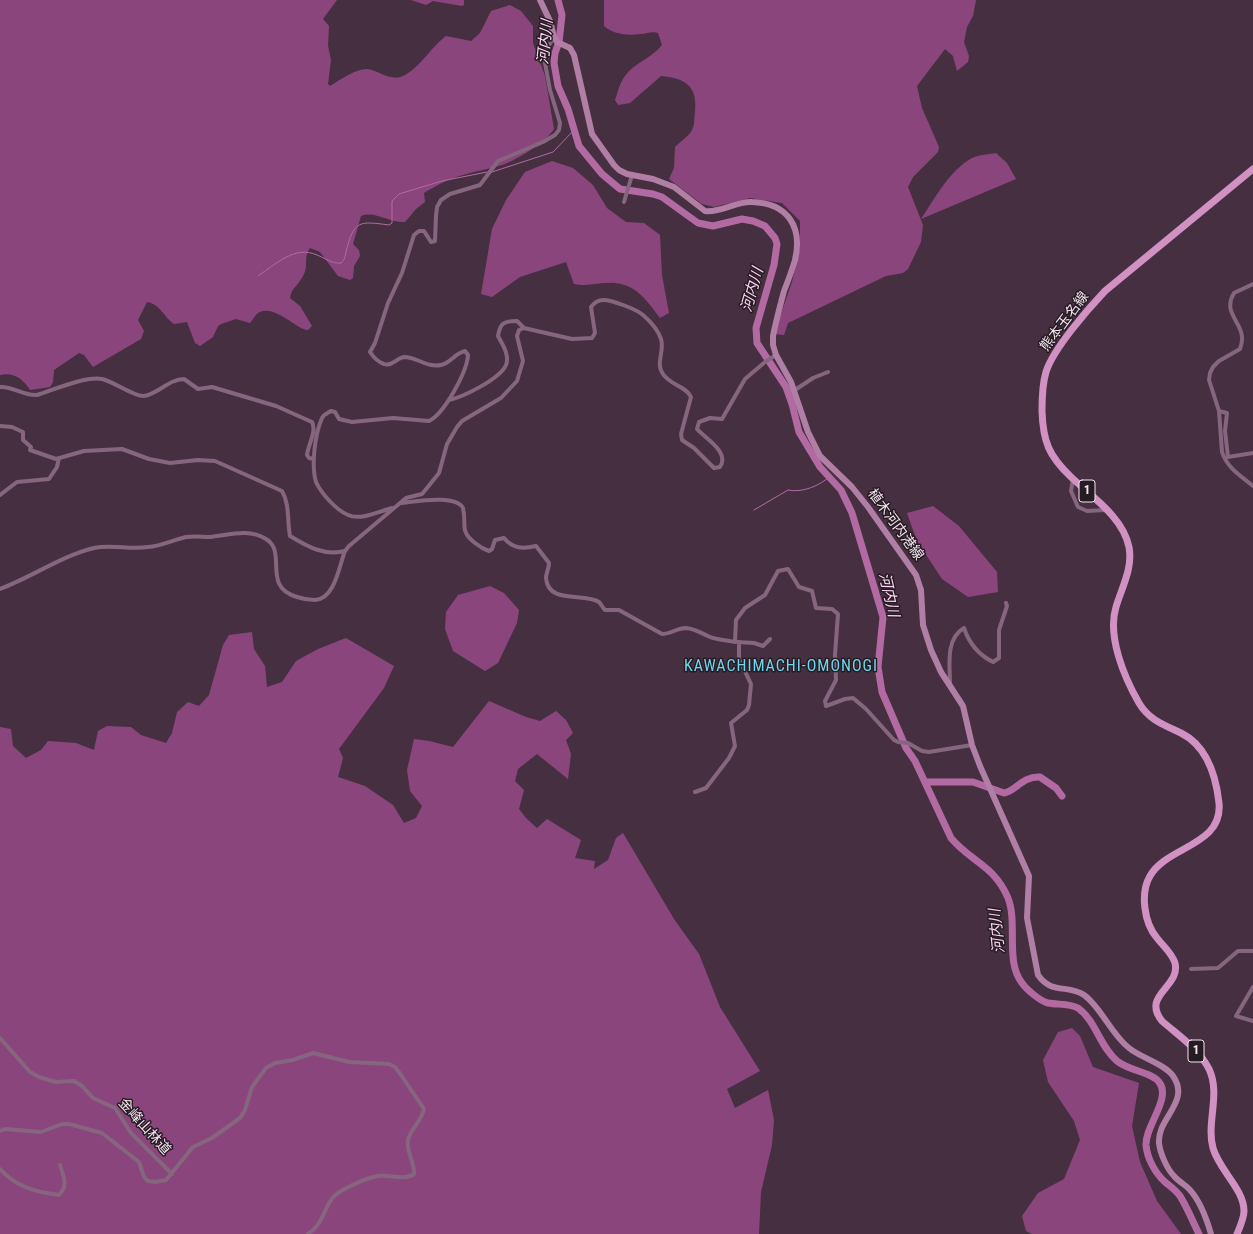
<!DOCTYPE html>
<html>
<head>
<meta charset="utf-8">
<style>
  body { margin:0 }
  canvas { display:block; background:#462f41 }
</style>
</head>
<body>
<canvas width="1253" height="1234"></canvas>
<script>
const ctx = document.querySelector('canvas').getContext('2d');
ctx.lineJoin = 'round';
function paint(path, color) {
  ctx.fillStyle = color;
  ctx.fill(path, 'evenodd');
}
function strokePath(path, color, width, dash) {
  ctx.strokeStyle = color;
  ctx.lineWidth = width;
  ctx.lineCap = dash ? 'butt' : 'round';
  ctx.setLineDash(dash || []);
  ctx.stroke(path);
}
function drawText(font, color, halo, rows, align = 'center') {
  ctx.font = font + ' "Roboto Condensed","Noto Sans JP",sans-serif';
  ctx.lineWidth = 3;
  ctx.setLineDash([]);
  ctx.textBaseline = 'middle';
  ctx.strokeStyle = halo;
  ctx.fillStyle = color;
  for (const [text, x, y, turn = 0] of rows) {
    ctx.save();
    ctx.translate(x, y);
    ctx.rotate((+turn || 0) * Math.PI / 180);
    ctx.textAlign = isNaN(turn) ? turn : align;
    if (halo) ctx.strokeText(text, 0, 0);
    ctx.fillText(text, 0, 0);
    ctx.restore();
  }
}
paint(new Path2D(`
  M 0,0 L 337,0 L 323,19 L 329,26 L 328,46 L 331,60 L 328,84 L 330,86 C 340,80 355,69 367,69 C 378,70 391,82 403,76 C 421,67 431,47 446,36 L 471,41 L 480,33 L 491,11 L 510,5 L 521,11 L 533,26 L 533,43 L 545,76 L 554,129 C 546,142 517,160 502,165 C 489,169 476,171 463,175 C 449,179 437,185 424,193 L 425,202 L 416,209 L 405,222 C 390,223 374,210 361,216 L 353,244 L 359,250 L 360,256 L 354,266 L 353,278 L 350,280 L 338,276 L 320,252 L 310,248 C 303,256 309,267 303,276 C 298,286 292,287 290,298 L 300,306 L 312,326 L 308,330 C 298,331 274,303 258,313 C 255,315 253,320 250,323 L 236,319 L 221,324 L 218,326 L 213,337 L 200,346 L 195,343 L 187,322 L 174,324 C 164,317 160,304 147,302 L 138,320 L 144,331 L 141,339 L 93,367 L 84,355 L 79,353 L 54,370 L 53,382 L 50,387 L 30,390 C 23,379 14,372 0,375 Z
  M 411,0 L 464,0 L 464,5 L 462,6 L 433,1 L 426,5 Z
  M 604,0 L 976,0 L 973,16 L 967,27 L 964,42 L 969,56 L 968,62 L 957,71 L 953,56 L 945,49 L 917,86 L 922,108 L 939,147 L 938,152 L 913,177 L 908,187 L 923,225 L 921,242 L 908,269 L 903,273 L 886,276 L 788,323 L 784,335 L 774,334 L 792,282 L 800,246 L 800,221 L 782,203 L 750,198 L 714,207 L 702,204 L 669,179 L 674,168 L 675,147 C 680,142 689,136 692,130 C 695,125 694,117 695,112 C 698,85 684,78 661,76 L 630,103 L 618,105 L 615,100 C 618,92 620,82 625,76 C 635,62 651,59 662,45 L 658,33 C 652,31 647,34 640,34 C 628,36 613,34 604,26 Z
  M 996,153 L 1007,163 L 1016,179 L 921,219 C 935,198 949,171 972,158 C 979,155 989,154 996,153 Z
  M 552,161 L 573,168 L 593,185 L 607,208 L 626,222 L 644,223 L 660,235 L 662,275 L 669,313 L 660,318 C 648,302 637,285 615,283 C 601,282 588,287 574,284 L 566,262 L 520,277 L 492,297 L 481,294 L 492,229 L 506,200 L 525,172 Z
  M 933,506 L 959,526 L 997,572 L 998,592 L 968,597 L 942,579 L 917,541 L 907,513 Z
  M 490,586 L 504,593 L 519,610 L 517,623 L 498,663 L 485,671 L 453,651 L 445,629 L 446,612 L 458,595 Z
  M 252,632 L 254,649 L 265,666 L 267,687 L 282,682 L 296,661 L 318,649 L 346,638 L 394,666 L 384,688 L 339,749 L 343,758 L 338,777 L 365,786 L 393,805 L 404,823 L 416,818 L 422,806 L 410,791 L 407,770 L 414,739 L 429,741 L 453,747 L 489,701 L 526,717 L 540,721 L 556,711 L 566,720 L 573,733 L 566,740 L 571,754 L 568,779 L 537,754 L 518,769 L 515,781 L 524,790 L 519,809 L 526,818 L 537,828 L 547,819 L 581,840 L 575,858 L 595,861 L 594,869 L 608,860 L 616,838 L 623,833 L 674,919 L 699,954 L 720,1007 L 760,1071 L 727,1089 L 735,1108 L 768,1090 L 774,1120 L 772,1145 L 761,1192 L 759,1234 L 0,1234 L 0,727 L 11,729 L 13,746 L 26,758 L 41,750 L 48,741 L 76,743 L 94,750 L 98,731 L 107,726 L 131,727 L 141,735 L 166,743 L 172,733 L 177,712 L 188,702 L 199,706 L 209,695 L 223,645 L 229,635 Z
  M 1072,1028 L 1080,1036 L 1093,1067 L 1139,1083 L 1132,1126 L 1140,1162 L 1157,1201 L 1181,1234 L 1032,1234 L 1026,1231 L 1022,1216 L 1038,1193 L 1064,1179 L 1080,1140 L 1074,1121 L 1048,1082 L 1043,1060 L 1058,1032 Z`), '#8b457d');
strokePath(new Path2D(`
  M 492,172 L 553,152 L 574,130
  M 258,276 C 276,264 295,245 317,255 C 325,258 332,264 341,263 C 345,260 345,256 346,252 C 354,220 359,221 389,225 L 392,223 L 392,201 L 399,194 L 442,181 L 487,172
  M 754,510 L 788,490 C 802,493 820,486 830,476`), '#b36aa3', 1);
strokePath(new Path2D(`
  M 558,0 L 562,15 L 559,42 L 555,53 L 554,63 L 558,86 L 568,109 L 579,146 L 602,174 L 620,189 L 653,194 L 662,197 L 698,223 L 713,226 L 742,219 L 753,221 L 765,226 L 775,238 L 777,244 L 774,265 L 756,328 L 757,343 L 786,387 L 792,404 L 799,432 L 820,467 L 841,490 L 852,513 L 883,617 L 878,667 L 882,692 L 906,748 L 915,761 L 951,838 C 971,862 994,865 1008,898 C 1018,923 1005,962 1022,983 C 1027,990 1040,1001 1048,1003 C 1058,1005 1069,1003 1078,1008 C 1096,1021 1100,1047 1117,1061 C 1129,1071 1152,1072 1159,1082 C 1172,1098 1145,1126 1146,1145 C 1147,1158 1155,1173 1165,1182 C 1170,1186 1176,1190 1180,1196 C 1187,1207 1193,1222 1199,1234
  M 926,782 L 973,782 L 1004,793 C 1015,792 1022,776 1040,777 L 1056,788 L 1062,796`), '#b36aa3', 7);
strokePath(new Path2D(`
  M 624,202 L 632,175
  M 1253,284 L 1234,293 C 1220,316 1250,324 1240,349 L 1219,361 L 1213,367 L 1210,373 L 1209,380 L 1219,411 L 1222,452 C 1227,468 1241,476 1253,486
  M 0,387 C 13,386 23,396 37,395 C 53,390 85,376 102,379 C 115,382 134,397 144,396 C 158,394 169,379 184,379 L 198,389 L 212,387 L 276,406 L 312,422 C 317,431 308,445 307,455 L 309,458 L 314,459
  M 795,390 L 813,378 L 828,372
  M 449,400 C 463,397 500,379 506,365 C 510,355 502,344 498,336 C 500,323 504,321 517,321 L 524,328
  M 1219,411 L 1227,413 L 1225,431 L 1228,457 L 1253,453
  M 0,426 L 12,427 L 23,432 L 23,440 L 31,447 L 30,450 L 56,459 L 84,451 L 122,449 L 149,459 L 170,463 L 198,460 L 215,461 L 282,491 C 290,505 287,521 290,536 C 308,547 324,556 345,551
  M 1073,479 L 1071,491 L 1078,507 L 1087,511 L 1106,510
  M 0,495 L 17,482 L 49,479 L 57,467 L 59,458
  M 400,503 C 414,502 455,494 463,508 C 467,525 459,531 475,543 C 480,547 483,549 489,551 L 492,549 L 495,540 L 504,538 C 513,549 523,549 536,546 L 549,563 C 549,569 546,573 546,578 C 548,605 585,592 599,602 C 601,604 603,608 605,610 L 619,610 L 662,634 C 671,634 677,628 686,628 C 696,629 701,633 710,637 C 717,640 727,640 735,642 L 736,620 L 745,608 L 765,595 L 778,571 L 788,569 L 799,587 L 812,591 L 816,608 L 832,609 L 838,614 L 835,655 L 836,680 L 825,701 L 826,706 L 845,699 L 853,698 L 866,709 L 894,740 L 898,742 L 908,743 L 922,751 L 929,752 L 972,745
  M 392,508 C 380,511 360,521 348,515 C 336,510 321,493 316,482 C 311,465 315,434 322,418 C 324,414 328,413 331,411 L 335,412 L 339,419 L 352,422 L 393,418 L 429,421 C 444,414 467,372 468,355 L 465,351 C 455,353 451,363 441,365 C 427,368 417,357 404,357 C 397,358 391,367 384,364 C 378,362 374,358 370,352 L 375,343 L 388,303 L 402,273 L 414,235 L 419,231 L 424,231 L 431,242 L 435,241 L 436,216 L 437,207 L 441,200 L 450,194 L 480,185 L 498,161 L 543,142 L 555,135 L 559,130 L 560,123 L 550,90 L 545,63 L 546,50 L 554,37
  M 0,589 C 32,577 61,556 94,548 C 112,544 130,550 148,547 C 161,546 173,540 186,537 C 194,536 202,537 210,537 C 229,535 249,528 266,539 C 288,552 261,587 297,597 C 303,599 309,600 315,600 C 335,599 339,566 345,551 L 349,546 L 406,498 L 422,494 L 427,488 L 439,473 L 447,444 L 457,427 L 462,421 L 501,398 L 517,381 L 523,361 L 517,336 L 519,330 L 524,328 L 572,339 L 592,338 L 595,333 L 591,307 C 594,303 597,300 603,300 C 612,300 636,309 643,315 C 650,321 658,330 661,339 C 665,351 655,363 663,374 C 670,385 686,386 691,397 L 681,434 L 682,440 L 694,448 L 714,468 L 720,467 C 730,452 706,439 697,429 L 699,422 L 710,418 L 722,419 L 745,379 L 765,362 L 776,355
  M 737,642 L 754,643 L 763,646 L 770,639
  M 950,684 C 950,666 945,639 964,628 C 969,643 979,655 993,662 L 999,658 L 999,630 L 1007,606 L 1006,603
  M 695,792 L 706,788 L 729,758 L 735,746 L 731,723 L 747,710 L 749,705 L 751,684 L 739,659 L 739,642
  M 1191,969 L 1218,968 L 1238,951 L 1253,951
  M 1253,987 L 1236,1016 L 1253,1021
  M 0,1038 L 30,1072 L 39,1077 L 56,1082 L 74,1081 L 82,1086 L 93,1098 L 115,1108 L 131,1133 L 172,1174
  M 0,1131 L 5,1129 L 41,1132 L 62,1124 L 69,1124 L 102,1133 L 139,1162 L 144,1177 L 148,1181 L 155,1182 L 166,1180 L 193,1147 L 212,1138 L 240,1118 L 245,1110 L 252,1087 L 266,1068 L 275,1063 L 293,1060 L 313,1053 L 349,1062 L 389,1064 L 395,1067 L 401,1075 L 424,1109 C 422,1121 410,1129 408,1140 C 406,1152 415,1163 414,1174 C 404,1181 390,1174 378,1176 C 365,1178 352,1185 341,1191 C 323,1201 326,1223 308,1234
  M 0,1169 C 16,1187 36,1192 59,1195 C 69,1185 63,1176 60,1165`), '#86657e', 4);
strokePath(new Path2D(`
  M 540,0 L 550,21 L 554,37 L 557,42 L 570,48 L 574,55 L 592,134 L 614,165 L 619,170 L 627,174 L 653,179 L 674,187 L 705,211 C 721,213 736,201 752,202 C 787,203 803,226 795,260 C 792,270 788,281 784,291 C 780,306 776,321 773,336 L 773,345 L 776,355 L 791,382 L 808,432 L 820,456 L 852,487 L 868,507 L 916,575 L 921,590 L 923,625 L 931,650 L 941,672 L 963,706 L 972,745 L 980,766 L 1029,876 L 1027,918 L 1038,975 C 1052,995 1068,984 1084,995 C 1101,1007 1111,1034 1129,1048 C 1141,1058 1165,1064 1173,1076 C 1191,1102 1157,1118 1159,1143 C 1160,1153 1167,1169 1174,1176 C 1179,1182 1186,1185 1190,1190 C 1200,1201 1207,1220 1211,1234`), '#b17ea5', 6);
strokePath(new Path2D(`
  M 1237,1234 C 1240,1227 1244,1218 1244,1211 C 1244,1189 1219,1170 1213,1148 C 1206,1123 1221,1094 1209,1069 C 1199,1049 1179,1036 1162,1021 C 1141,995 1181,987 1175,963 C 1172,953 1163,946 1157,938 C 1144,923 1140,893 1150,876 C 1167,846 1223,846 1219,803 C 1216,776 1207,746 1181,733 C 1164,725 1149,720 1139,703 C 1124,677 1107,636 1116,607 C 1122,587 1133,568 1129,547 C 1123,517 1092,497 1071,477 C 1049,456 1043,442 1042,411 C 1042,398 1042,385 1046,372 C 1053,349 1088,309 1105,291 L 1253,169`), '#d291c3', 7);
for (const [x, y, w] of [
  [1087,491,16],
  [1196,1051,16]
]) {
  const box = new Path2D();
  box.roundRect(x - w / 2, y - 11, w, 22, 3);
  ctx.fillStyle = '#261b23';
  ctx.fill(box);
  strokePath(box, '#f5e6f1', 1);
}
drawText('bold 13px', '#f5e6f1', null, [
  ["1",1087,491],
  ["1",1196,1051]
]);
drawText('14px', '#f5e6f1', '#261b23', [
  ["熊本玉名線",1065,322,-53],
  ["植木河内港線",895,525,54],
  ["金峰山林道",144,1127,48]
]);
drawText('italic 15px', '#fed5f4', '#261b23', [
  ["河内川",546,42,-84],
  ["河内川",753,290,-74],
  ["河内川",888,595,77],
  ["河内川",998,931,-96]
]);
ctx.letterSpacing = '1px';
drawText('16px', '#70d7ec', '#261b23', [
  ["KAWACHIMACHI-OMONOGI",781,667]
]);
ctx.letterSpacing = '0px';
</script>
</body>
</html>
